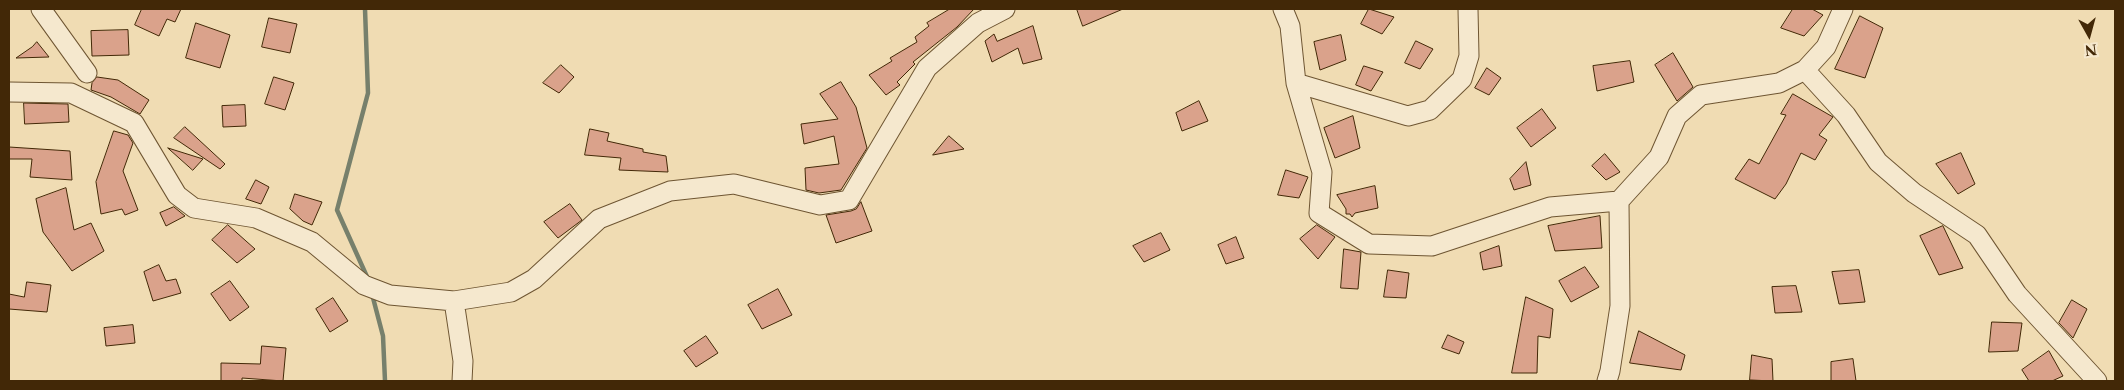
<!DOCTYPE html>
<html>
<head>
<meta charset="utf-8">
<style>
  body { margin:0 }
  #map { position:relative; width:2124px; height:390px; overflow:hidden; background:#f0dcb3; font-family:"Libre Caslon Text",serif }
  canvas { display:block }
  .frame { position:absolute; inset:0; border:10px solid #422807; pointer-events:none }
  .north { position:absolute; left:2064px; top:10px; width:50px; height:50px; -webkit-text-stroke:4px #f5e8ce; paint-order:stroke; rotate:173deg; font-size:14px; font-weight:700; line-height:20px; text-align:center; color:#422807 }
  .north::after { content:''; display:block; margin:auto; width:18px; height:22px; background:#422807; clip-path:polygon(50% 0,100% 100%,50% 72%,0 100%) }
</style>
</head>
<body>
<div id="map">
<canvas width="2124" height="390"></canvas>
<div class="frame"></div>
<div class="north">N</div>
</div>
<script>
const ctx = document.querySelector('canvas').getContext('2d');
ctx.lineJoin = 'round';
function strokePath(path, color, width, dash) {
  ctx.strokeStyle = color;
  ctx.lineWidth = width;
  ctx.lineCap = dash ? 'butt' : 'round';
  ctx.setLineDash(dash || []);
  ctx.stroke(path);
}
function paint(path, color) {
  ctx.fillStyle = color;
  ctx.fill(path, 'evenodd');
}
strokePath(new Path2D(`
  M 365,9 L 368,93 L 337,210 L 368,279
  M 372,294 L 383,336 L 385,381`), '#77806c', 4.5);
const building = new Path2D(`
  M 142,9 L 181,9 L 175,22 L 167,19 L 159,36 L 135,25 Z
  M 950,9 L 974,9 L 957,27 L 913,62 L 915,64 L 897,82 L 900,85 L 886,95 L 869,75 L 892,61 L 890,58 L 917,42 L 915,37 L 929,26 L 927,23 Z
  M 1077,9 L 1123,9 L 1083,26 Z
  M 1369,9 L 1394,17 L 1382,34 L 1361,24 Z
  M 1793,9 L 1812,9 L 1823,15 L 1804,36 L 1781,28 Z
  M 1860,16 L 1883,28 L 1865,78 L 1835,69 Z
  M 269,18 L 297,24 L 290,53 L 262,47 Z
  M 196,23 L 230,35 L 220,68 L 186,58 Z
  M 1033,26 L 1042,59 L 1023,64 L 1018,48 L 992,62 L 985,41 L 994,34 L 997,41 Z
  M 128,30 L 129,55 L 92,56 L 91,31 Z
  M 1341,35 L 1346,60 L 1320,70 L 1314,42 Z
  M 1416,41 L 1433,49 L 1420,69 L 1405,63 Z
  M 37,42 L 49,57 L 16,58 L 32,47 Z
  M 1673,53 L 1693,87 L 1677,101 L 1655,65 Z
  M 1630,61 L 1634,82 L 1597,91 L 1593,66 Z
  M 561,65 L 574,77 L 559,93 L 543,83 Z
  M 1364,66 L 1383,72 L 1371,91 L 1356,85 Z
  M 1487,68 L 1501,78 L 1489,95 L 1475,88 Z
  M 97,77 L 118,80 L 149,100 L 140,114 L 111,97 L 91,90 L 92,83 Z
  M 274,77 L 294,83 L 285,110 L 265,104 Z
  M 841,82 L 856,107 L 867,148 L 841,190 L 819,193 L 806,190 L 805,168 L 839,164 L 834,136 L 804,144 L 801,124 L 838,119 L 820,94 Z
  M 1793,94 L 1833,117 L 1819,135 L 1827,140 L 1815,160 L 1801,153 L 1786,184 L 1775,199 L 1735,179 L 1749,159 L 1759,164 L 1786,115 L 1781,114 Z
  M 1199,101 L 1208,121 L 1182,131 L 1176,113 Z
  M 24,103 L 68,104 L 69,122 L 25,124 Z
  M 245,105 L 246,126 L 223,127 L 222,106 Z
  M 1542,109 L 1556,128 L 1531,147 L 1517,128 Z
  M 1353,116 L 1360,148 L 1335,158 L 1324,128 Z
  M 185,127 L 225,164 L 220,169 L 174,138 Z
  M 590,129 L 609,133 L 607,141 L 643,149 L 643,152 L 666,156 L 668,172 L 619,170 L 621,158 L 585,155 Z
  M 114,131 L 128,135 L 133,143 L 123,171 L 138,210 L 125,215 L 122,209 L 101,214 L 96,182 Z
  M 949,136 L 964,149 L 933,155 Z
  M 9,147 L 70,151 L 72,180 L 30,177 L 32,159 L 9,159 Z
  M 168,148 L 203,159 L 193,170 Z
  M 1961,153 L 1975,184 L 1958,194 L 1936,164 Z
  M 1605,154 L 1620,172 L 1606,180 L 1592,166 Z
  M 1526,162 L 1531,185 L 1514,190 L 1510,179 Z
  M 1286,170 L 1308,177 L 1299,198 L 1278,195 Z
  M 256,180 L 269,187 L 261,204 L 246,199 Z
  M 1375,186 L 1378,208 L 1355,213 L 1352,217 L 1350,214 L 1346,214 L 1346,209 L 1337,195 Z
  M 66,188 L 74,230 L 91,223 L 104,251 L 72,271 L 43,232 L 36,199 Z
  M 295,194 L 322,202 L 312,225 L 303,221 L 290,209 Z
  M 861,202 L 872,231 L 836,243 L 826,215 L 851,211 L 856,209 Z
  M 570,204 L 582,220 L 558,238 L 544,222 Z
  M 174,207 L 185,216 L 166,226 L 160,213 Z
  M 1600,216 L 1602,248 L 1555,251 L 1548,226 Z
  M 228,225 L 255,249 L 237,263 L 212,240 Z
  M 1317,225 L 1335,237 L 1318,259 L 1300,239 Z
  M 1943,226 L 1963,268 L 1939,275 L 1920,236 Z
  M 1161,233 L 1170,250 L 1144,262 L 1133,246 Z
  M 1236,237 L 1244,258 L 1226,264 L 1218,245 Z
  M 1499,246 L 1502,266 L 1483,270 L 1480,253 Z
  M 1344,249 L 1361,252 L 1358,289 L 1341,288 Z
  M 159,265 L 166,281 L 176,279 L 181,293 L 153,301 L 144,272 Z
  M 1585,267 L 1599,287 L 1571,302 L 1559,281 Z
  M 1388,270 L 1409,273 L 1406,298 L 1384,297 Z
  M 1859,270 L 1865,302 L 1839,304 L 1832,272 Z
  M 230,281 L 249,307 L 230,321 L 211,294 Z
  M 27,282 L 51,285 L 47,312 L 9,309 L 9,294 L 24,297 Z
  M 1796,286 L 1802,312 L 1775,313 L 1772,287 Z
  M 778,289 L 792,315 L 762,329 L 748,305 Z
  M 1526,297 L 1553,309 L 1550,338 L 1538,336 L 1537,373 L 1512,373 Z
  M 333,298 L 348,321 L 330,332 L 316,309 Z
  M 2072,300 L 2087,309 L 2073,338 L 2059,323 Z
  M 1992,322 L 2022,323 L 2018,351 L 1989,352 Z
  M 133,325 L 135,343 L 106,346 L 104,328 Z
  M 1639,331 L 1685,355 L 1681,370 L 1630,363 Z
  M 1448,335 L 1464,342 L 1459,354 L 1442,348 Z
  M 706,336 L 718,353 L 696,367 L 684,351 Z
  M 262,346 L 286,348 L 283,381 L 242,378 L 242,381 L 221,381 L 221,363 L 260,364 Z
  M 2049,351 L 2063,376 L 2052,381 L 2029,381 L 2022,370 Z
  M 1752,355 L 1772,359 L 1773,381 L 1750,380 Z
  M 1853,359 L 1856,381 L 1831,381 L 1831,362 Z`);
paint(building, '#daa28b');
strokePath(building, '#422807', 1);
const minor = new Path2D(`
  M 41,9 L 87,73
  M 1283,9 L 1290,26 L 1296,83 L 1322,172 L 1319,213 L 1369,244 L 1432,246 L 1550,207 L 1619,201
  M 1805,70 L 1846,115 L 1878,162 L 1914,193 L 1977,235 L 2017,294 L 2097,381
  M 1296,83 L 1408,116 L 1430,110 L 1462,79 L 1469,56 L 1468,9
  M 9,92 L 71,93 L 134,123 L 177,195 L 194,208 L 256,218 L 312,242 L 364,285 L 390,295 L 454,301 L 511,292 L 534,279 L 599,219 L 670,191 L 734,184 L 820,205 L 849,200 L 927,68 L 978,23 L 1005,9
  M 454,301 L 463,361 L 462,381
  M 1607,381 L 1610,371 L 1620,306 L 1619,201 L 1659,157 L 1677,116 L 1701,95 L 1779,83 L 1805,70 L 1826,47 L 1843,9`);
strokePath(minor, '#6e5532', 21);
strokePath(minor, '#f5e8ce', 19);
</script>
</body>
</html>
